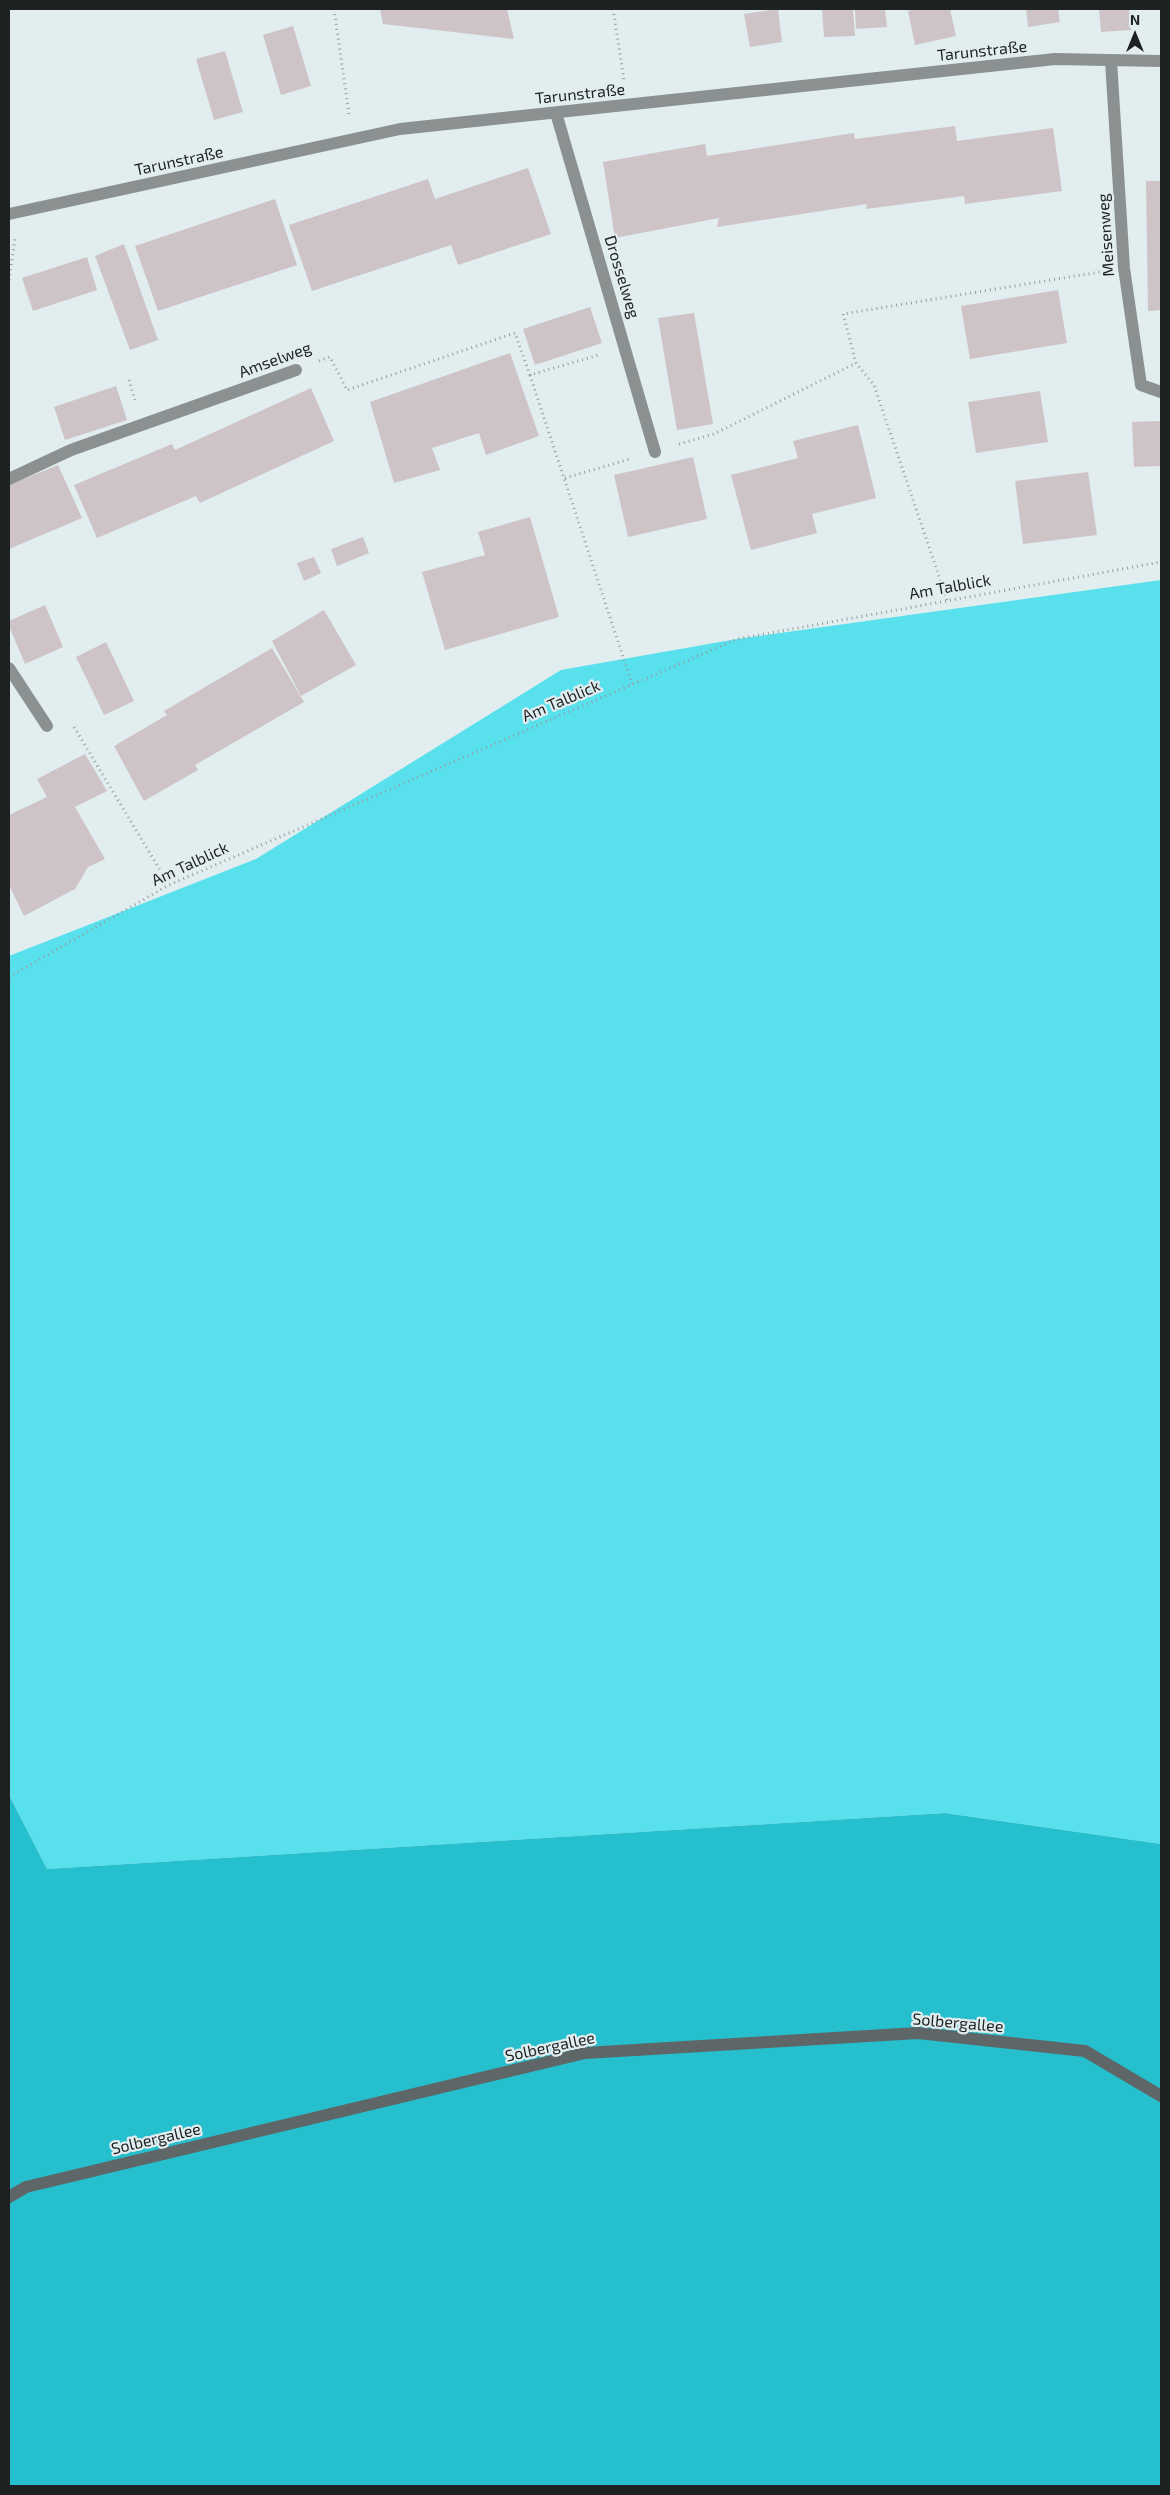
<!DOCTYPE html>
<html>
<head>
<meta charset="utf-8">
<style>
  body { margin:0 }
  #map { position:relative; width:1170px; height:2495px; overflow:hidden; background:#e1edef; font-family:"Exo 2",sans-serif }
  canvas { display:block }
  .frame { position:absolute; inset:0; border:10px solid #1d2122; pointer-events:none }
  .north { position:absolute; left:1110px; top:10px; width:50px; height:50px; -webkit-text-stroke:4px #e1edef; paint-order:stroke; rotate:0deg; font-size:14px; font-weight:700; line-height:20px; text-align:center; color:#1d2122 }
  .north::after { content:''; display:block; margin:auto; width:18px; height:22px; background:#1d2122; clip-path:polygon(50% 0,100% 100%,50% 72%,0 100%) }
</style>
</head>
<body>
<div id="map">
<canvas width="1170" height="2495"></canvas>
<div class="frame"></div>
<div class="north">N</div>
</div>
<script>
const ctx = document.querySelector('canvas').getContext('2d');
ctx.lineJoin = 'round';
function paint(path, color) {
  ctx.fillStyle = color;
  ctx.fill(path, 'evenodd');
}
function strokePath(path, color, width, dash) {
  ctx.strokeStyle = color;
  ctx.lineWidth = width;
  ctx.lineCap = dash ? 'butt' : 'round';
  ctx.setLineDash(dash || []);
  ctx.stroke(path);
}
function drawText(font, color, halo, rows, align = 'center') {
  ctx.font = font + ' "Exo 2",sans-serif';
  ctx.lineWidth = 4.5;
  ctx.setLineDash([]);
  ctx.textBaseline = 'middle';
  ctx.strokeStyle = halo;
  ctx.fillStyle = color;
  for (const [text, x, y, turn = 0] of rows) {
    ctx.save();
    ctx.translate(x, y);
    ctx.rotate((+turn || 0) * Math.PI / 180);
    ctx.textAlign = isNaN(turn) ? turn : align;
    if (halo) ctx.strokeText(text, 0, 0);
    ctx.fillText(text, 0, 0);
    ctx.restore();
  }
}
paint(new Path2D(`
  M 1161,580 L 1161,1844 L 945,1813 L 47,1869 L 9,1795 L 9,956 L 256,859 L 561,670 L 737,639 Z`), '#59e0ed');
paint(new Path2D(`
  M 9,1795 L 47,1869 L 945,1813 L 1161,1844 L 1161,2486 L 9,2486 Z`), '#26bfcd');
paint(new Path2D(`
  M 380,9 L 507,9 L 514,39 L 383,24 Z
  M 778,9 L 782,42 L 750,47 L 744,14 Z
  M 822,9 L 853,9 L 855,36 L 824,37 Z
  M 855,9 L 885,9 L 887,27 L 856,29 Z
  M 916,9 L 950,9 L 956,36 L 915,45 L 908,11 Z
  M 1026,9 L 1058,9 L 1060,22 L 1028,27 Z
  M 1099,9 L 1129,9 L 1131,30 L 1101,32 Z
  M 293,26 L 311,86 L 281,95 L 263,35 Z
  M 225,51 L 243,112 L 214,120 L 196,59 Z
  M 955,126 L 957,141 L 1053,128 L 1062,191 L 965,204 L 964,196 L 866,209 L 867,204 L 717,227 L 719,218 L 615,238 L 603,162 L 705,144 L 707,156 L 854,133 L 855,139 Z
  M 528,168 L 551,234 L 458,265 L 451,245 L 312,291 L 289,225 L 428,179 L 435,199 Z
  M 1146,181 L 1161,181 L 1161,310 L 1148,311 Z
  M 275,199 L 297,265 L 158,311 L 135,246 Z
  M 124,244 L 158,340 L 130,350 L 95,256 Z
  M 87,257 L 97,290 L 33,311 L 22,278 Z
  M 1058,290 L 1067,343 L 970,359 L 961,306 Z
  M 590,307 L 602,343 L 535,365 L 523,329 Z
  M 694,313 L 713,424 L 677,430 L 658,318 Z
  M 510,353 L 539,436 L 486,455 L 479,433 L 432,448 L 440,470 L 394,483 L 370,402 Z
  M 116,386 L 127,420 L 65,440 L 54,407 Z
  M 311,388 L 334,441 L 200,503 L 196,496 L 97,538 L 74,485 L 172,444 L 175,450 Z
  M 1040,391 L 1048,442 L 976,453 L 968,402 Z
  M 1161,421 L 1161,466 L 1134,467 L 1132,422 Z
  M 858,425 L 876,498 L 812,514 L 817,533 L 751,550 L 731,475 L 798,458 L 793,441 Z
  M 693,457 L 707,519 L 628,537 L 614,475 Z
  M 58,465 L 82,518 L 9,549 L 9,485 Z
  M 1088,472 L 1097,535 L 1023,544 L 1015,481 Z
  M 530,517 L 559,617 L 445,650 L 422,572 L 485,555 L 478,532 Z
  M 363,537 L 369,553 L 337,566 L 331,549 Z
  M 314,557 L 321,573 L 304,581 L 297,563 Z
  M 45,605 L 63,647 L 25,664 L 9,626 L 9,621 Z
  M 324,610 L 356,665 L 301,696 L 272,641 Z
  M 106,642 L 134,701 L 104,715 L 76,657 Z
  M 272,648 L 304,702 L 195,765 L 198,770 L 144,801 L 114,746 L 167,715 L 164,711 Z
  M 85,754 L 107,791 L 75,807 L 105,859 L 88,867 L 75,889 L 24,916 L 9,885 L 9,815 L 47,797 L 37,779 Z`), '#cec4c8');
strokePath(new Path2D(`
  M 334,9 L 349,114
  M 613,9 L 624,80
  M 9,280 L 15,238
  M 319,361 L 330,357 L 347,390 L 515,333 L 530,375 L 599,355
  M 530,375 L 632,684
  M 129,380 L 135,400
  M 679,444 L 714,434 L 856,363
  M 565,478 L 630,459
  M 947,600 L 874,385 L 856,363 L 843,314 L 1100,272
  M 74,727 L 169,885
  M 9,977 L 169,885 L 737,639 L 1161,562`), '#959ea0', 3, [1, 4]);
strokePath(new Path2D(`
  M 1111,61 L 1124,268 L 1141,385 L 1161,392
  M 556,113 L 655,452
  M 9,214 L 400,129 L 1055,59 L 1161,61
  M 9,479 L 71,450 L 296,370
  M 9,668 L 47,726`), '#8b9191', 12);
strokePath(new Path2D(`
  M 9,2197 L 26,2187 L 585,2053 L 918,2033 L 1085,2051 L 1161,2096`), '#5f6667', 12);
drawText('16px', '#1d2122', '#e1edef', [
  ["Tarunstraße",982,51,-6],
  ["Tarunstraße",580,94,-6],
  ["Tarunstraße",179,161,-12],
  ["Meisenweg",1106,235,-94],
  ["Drosselweg",622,277,73],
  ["Amselweg",275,360,-20],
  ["Am Talblick",950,587,-10],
  ["Am Talblick",561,701,-23],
  ["Am Talblick",190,864,-25],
  ["Solbergallee",958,2023,5],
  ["Solbergallee",550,2047,-12],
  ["Solbergallee",156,2139,-13]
]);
</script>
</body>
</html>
